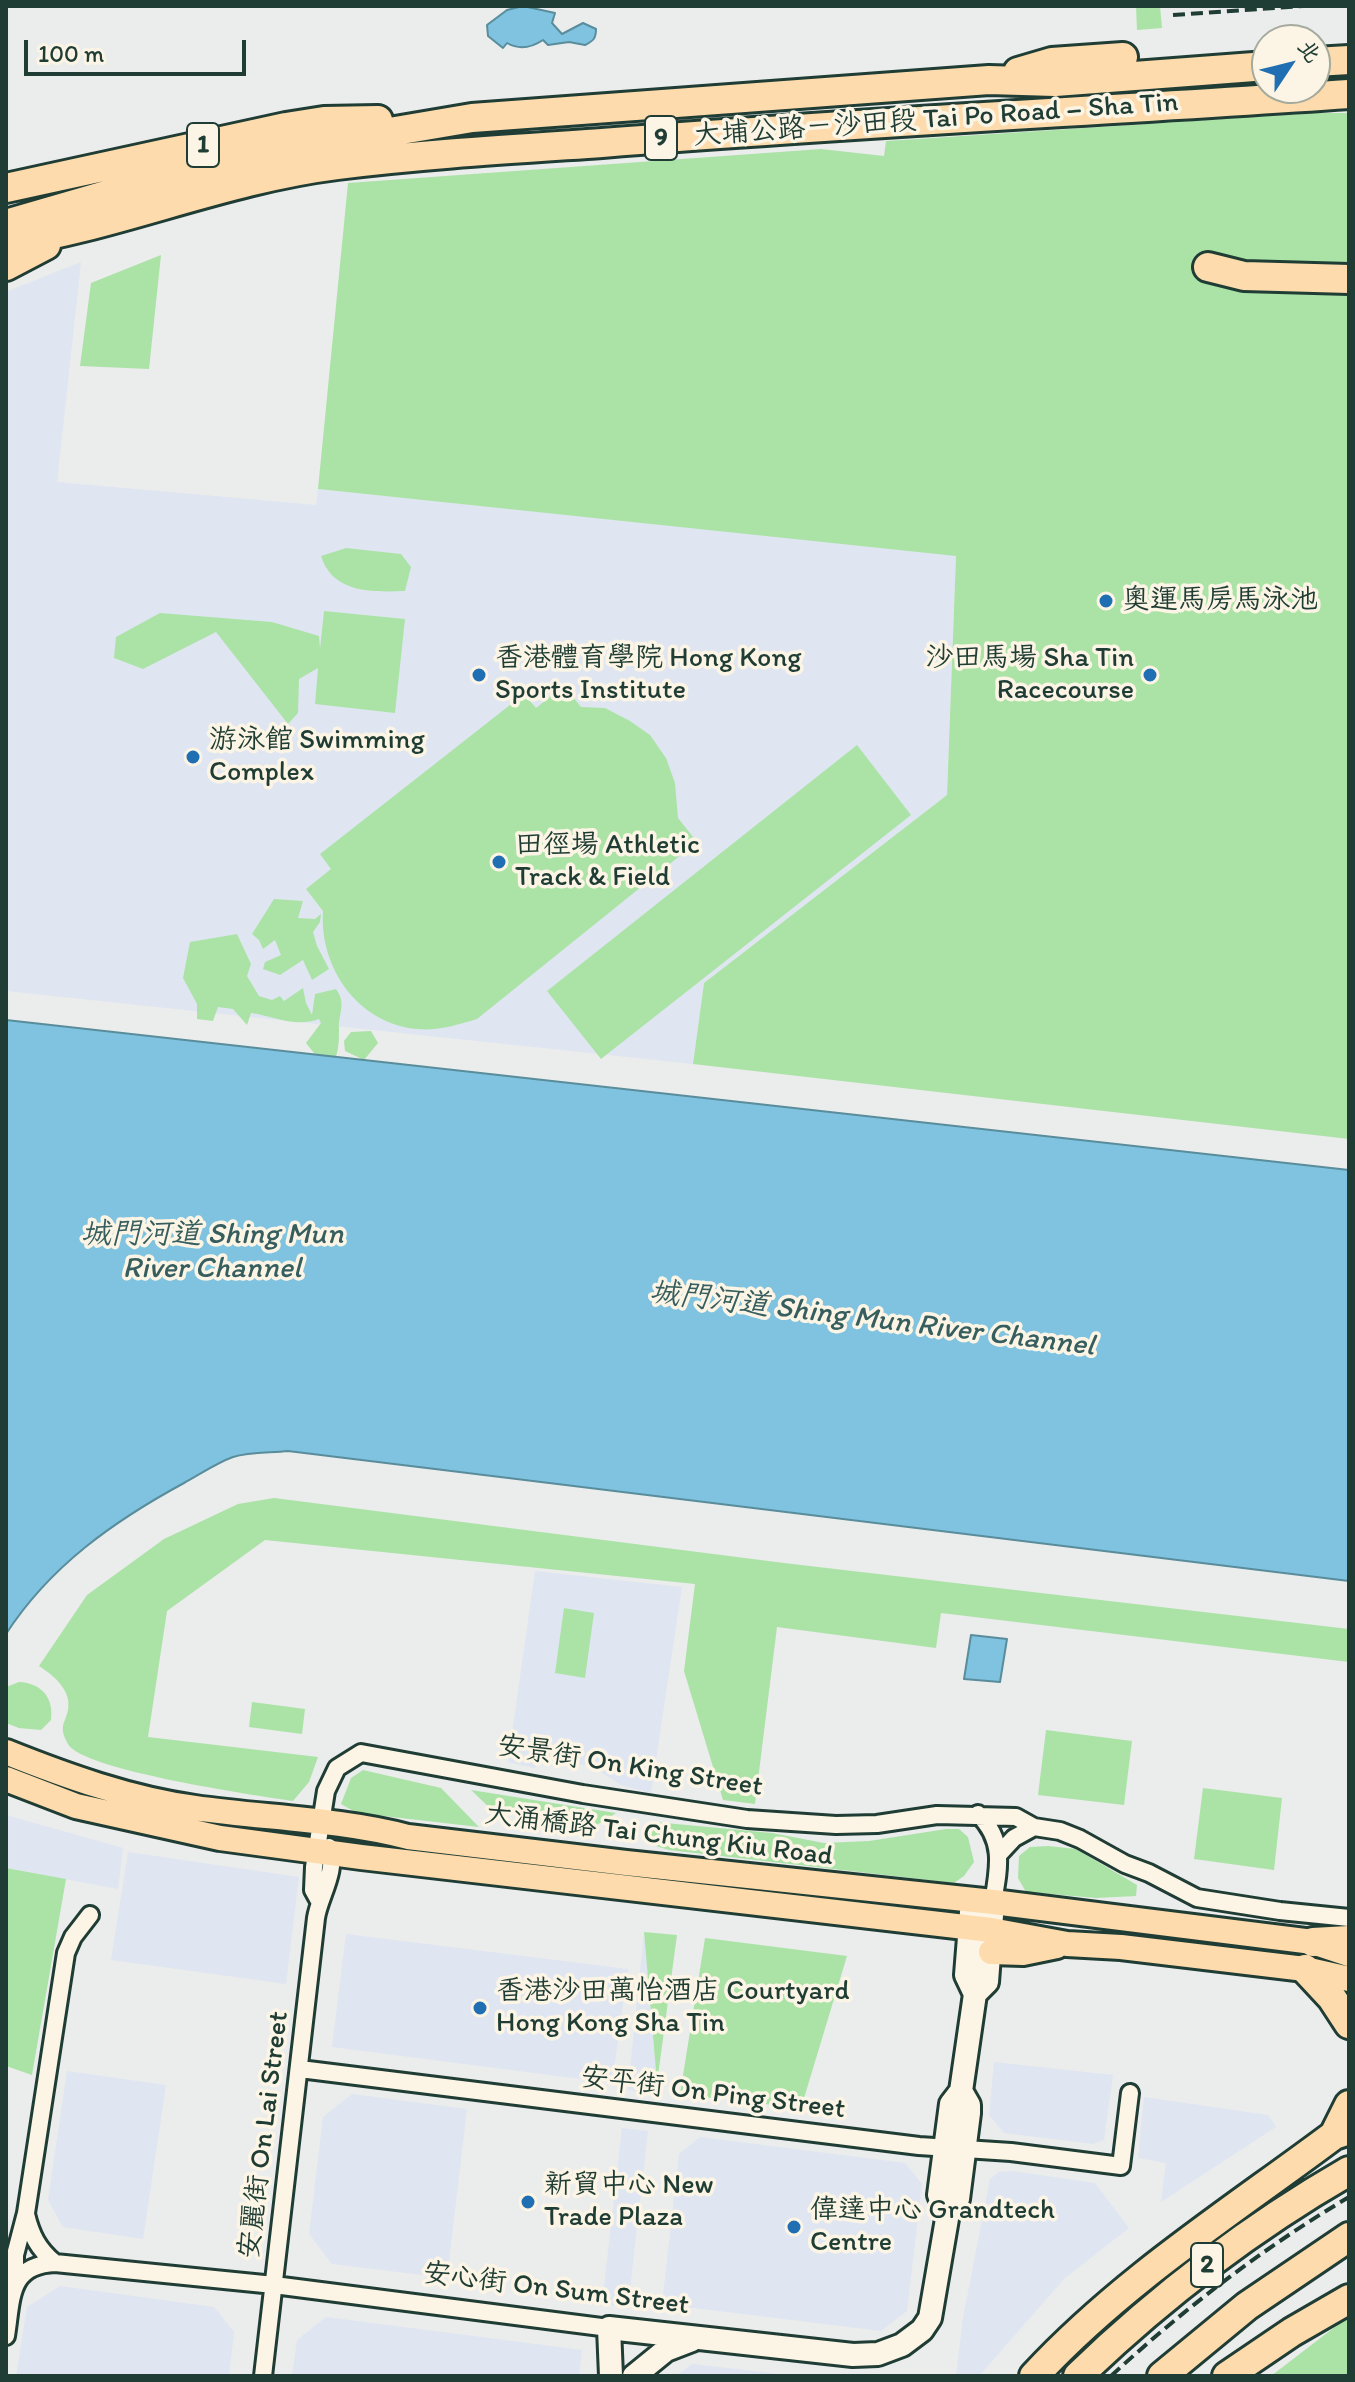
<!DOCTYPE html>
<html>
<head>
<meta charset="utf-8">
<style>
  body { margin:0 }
  #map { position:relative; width:1355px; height:2382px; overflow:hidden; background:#ebecec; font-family:Itim,"LXGW WenKai TC",sans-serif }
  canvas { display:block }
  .frame { position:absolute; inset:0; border:8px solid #1f3d34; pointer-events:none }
  .north { position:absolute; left:1251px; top:24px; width:80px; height:80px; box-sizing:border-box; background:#fcf5e5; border:2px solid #a4ab9e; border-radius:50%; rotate:55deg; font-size:22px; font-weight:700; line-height:32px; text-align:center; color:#1f3d34 }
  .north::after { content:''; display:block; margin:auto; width:28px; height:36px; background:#1f6fb2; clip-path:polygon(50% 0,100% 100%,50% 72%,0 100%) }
  .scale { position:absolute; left:24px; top:40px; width:222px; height:36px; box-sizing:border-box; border:4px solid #1f3d34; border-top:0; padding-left:10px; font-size:24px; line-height:28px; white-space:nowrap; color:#1f3d34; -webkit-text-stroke:6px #fcf5e5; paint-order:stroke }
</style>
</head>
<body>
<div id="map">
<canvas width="1355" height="2382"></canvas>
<div class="frame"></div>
<div class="north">北</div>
<div class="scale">100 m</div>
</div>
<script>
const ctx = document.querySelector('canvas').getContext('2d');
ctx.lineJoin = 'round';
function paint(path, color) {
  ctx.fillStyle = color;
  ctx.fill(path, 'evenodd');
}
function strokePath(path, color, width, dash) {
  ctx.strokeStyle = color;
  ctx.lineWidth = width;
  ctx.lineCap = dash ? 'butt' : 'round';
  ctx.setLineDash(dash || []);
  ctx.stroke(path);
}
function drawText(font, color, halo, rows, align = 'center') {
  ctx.font = font + ' Itim,"LXGW WenKai TC",sans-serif';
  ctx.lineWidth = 7;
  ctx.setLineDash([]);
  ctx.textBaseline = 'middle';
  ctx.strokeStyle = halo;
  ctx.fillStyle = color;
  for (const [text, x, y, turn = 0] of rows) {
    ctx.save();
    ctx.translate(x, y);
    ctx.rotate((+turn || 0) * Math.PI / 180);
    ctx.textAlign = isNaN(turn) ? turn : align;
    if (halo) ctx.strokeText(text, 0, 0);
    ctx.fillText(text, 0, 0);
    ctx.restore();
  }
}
paint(new Path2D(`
  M 81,262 L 57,482 L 316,505 L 318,489 L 956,555 L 947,795 L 704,983 L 693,1064 L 6,991 L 6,292 Z
  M 535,1571 L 682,1587 L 651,1793 L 621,1785 L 592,1766 L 546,1760 L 534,1768 L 508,1762 Z
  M 6,1815 L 123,1848 L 118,1889 L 6,1868 Z
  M 128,1852 L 299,1877 L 286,1984 L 111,1960 Z
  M 644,1932 L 657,2083 L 655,2093 L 628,2090 Z
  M 346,1934 L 628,1969 L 612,2083 L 332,2047 Z
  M 994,2062 L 1113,2075 L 1104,2140 L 1093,2144 L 1004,2133 L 989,2115 Z
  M 67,2071 L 166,2085 L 143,2239 L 63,2227 L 48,2200 Z
  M 352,2094 L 467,2109 L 447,2278 L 332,2264 L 309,2234 L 323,2117 Z
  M 1144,2097 L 1268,2115 L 1276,2127 L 1161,2202 L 1166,2163 L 1138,2158 Z
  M 622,2128 L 648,2131 L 628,2307 L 602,2304 Z
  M 700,2137 L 905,2163 L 922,2184 L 907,2311 L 881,2331 L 662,2304 L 679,2154 Z
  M 1012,2171 L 1095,2183 L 1129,2228 L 1065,2278 L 979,2376 L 956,2376 L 963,2318 L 990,2179 L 999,2172 Z
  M 60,2286 L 214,2307 L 234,2332 L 229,2376 L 16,2376 L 27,2307 Z
  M 326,2317 L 582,2350 L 579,2376 L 292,2376 L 297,2340 Z
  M 692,2364 L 728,2368 L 794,2376 L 676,2376 Z`), '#dfe6f1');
paint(new Path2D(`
  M 1136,6 L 1160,6 L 1162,28 L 1137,30 Z
  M 1313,113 L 1349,113 L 1349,1139 L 693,1064 L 704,983 L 947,795 L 956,556 L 318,489 L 348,183 L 821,149 L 884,156 L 886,141 Z
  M 161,255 L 149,369 L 80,366 L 91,283 Z
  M 346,548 L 401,554 L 411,567 L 405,591 C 373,592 333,594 321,556 Z
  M 324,611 L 405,619 L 395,713 L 315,704 L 318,668 L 299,679 L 298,713 L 288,724 L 216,632 L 143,669 L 114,658 L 116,637 L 160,613 L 272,622 L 319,636 L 320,649 Z
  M 564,686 L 581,707 L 605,708 L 630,721 L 650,735 L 666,758 L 675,783 L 678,818 L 697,842 L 477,1019 C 457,1025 438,1031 417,1029 C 358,1024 319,967 323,911 L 306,889 L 331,869 L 320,854 L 524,694 L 536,708 Z
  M 857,745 L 911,815 L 601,1059 L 547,991 Z
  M 274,899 L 303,901 L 298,918 L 315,919 L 321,914 L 320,922 L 313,932 L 317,946 L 329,969 L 312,980 L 303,960 L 280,975 L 263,969 L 265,962 L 281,955 L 275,940 L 263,949 L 259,940 L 252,934 Z
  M 237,934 L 251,964 L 247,976 L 259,996 L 272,1000 L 280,996 L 284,1001 L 303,988 L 306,1003 L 312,1015 L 315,994 L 336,989 C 347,1004 338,1014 339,1029 C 339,1040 339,1046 336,1057 L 318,1058 L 306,1043 L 321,1023 L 319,1019 C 295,1028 274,1016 251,1013 L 247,1025 L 233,1009 L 218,1007 L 213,1021 L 197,1019 L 197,1004 L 183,978 L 190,942 Z
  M 371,1031 L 378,1043 L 364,1060 L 345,1051 L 344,1041 L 351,1032 Z
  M 274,1498 L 784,1563 L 1349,1629 L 1349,1662 L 941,1613 L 936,1648 L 777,1627 L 755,1804 L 723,1800 L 684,1671 L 695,1584 L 265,1540 L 167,1611 L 148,1737 L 318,1757 L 309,1782 L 293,1801 C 259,1796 81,1770 68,1744 C 58,1726 65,1724 68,1710 C 72,1690 53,1675 39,1666 L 87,1595 L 164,1539 L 238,1504 Z
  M 564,1608 L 594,1613 L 585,1678 L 555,1673 Z
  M 19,1682 C 41,1683 54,1697 51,1720 L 41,1730 L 19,1728 L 6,1723 L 6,1687 Z
  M 252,1702 L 305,1709 L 302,1734 L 249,1727 Z
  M 1046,1730 L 1132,1741 L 1124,1805 L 1038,1795 Z
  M 363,1770 L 441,1788 L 479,1827 L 357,1813 L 341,1804 L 351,1778 Z
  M 1203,1788 L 1282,1798 L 1274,1870 L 1194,1859 Z
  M 471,1790 L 616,1813 L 592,1828 L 580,1826 L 576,1819 L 566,1817 L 562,1823 L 522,1818 L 519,1811 L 509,1810 L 506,1815 L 496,1814 Z
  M 655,1822 L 772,1833 L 824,1843 L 869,1841 L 946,1829 L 959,1829 L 968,1837 L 974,1862 L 964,1876 L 954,1883 L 669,1850 L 649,1844 Z
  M 1048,1846 L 1076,1849 L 1137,1885 L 1136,1896 L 1096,1898 L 1026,1892 L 1018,1878 L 1019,1856 L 1030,1847 Z
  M 6,1868 L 66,1879 L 32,2075 L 6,2066 Z
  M 644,1932 L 677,1935 L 657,2083 Z
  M 705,1938 L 847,1956 L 801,2108 L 757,2103 L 757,2098 L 719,2095 L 718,2099 L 680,2094 Z
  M 1349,2318 L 1349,2376 L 1271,2376 L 1340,2323 Z`), '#abe3a7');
const water = new Path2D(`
  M 523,6 L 555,13 L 552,23 L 562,34 L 583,23 L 596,29 C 596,39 593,41 585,45 L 569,42 L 548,45 L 543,40 C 531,48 519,50 507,43 L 503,48 L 488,36 L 487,25 L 507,10 Z
  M 6,1020 L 1349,1170 L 1349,1581 L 288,1451 C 271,1453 250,1452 233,1457 C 216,1463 199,1475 184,1483 C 114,1521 50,1566 6,1634 Z
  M 971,1635 L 1007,1639 L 1000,1682 L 964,1679 Z`);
paint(water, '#7fc3e0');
strokePath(water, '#598d9b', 2);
const street = new Path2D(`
  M 978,1814 C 1005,1840 999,1868 993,1902
  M 1000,1853 L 1014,1838 L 1034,1827
  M 319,1901 L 313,1890 L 314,1867 L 326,1791 L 337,1768 L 361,1753 L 583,1794 L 747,1819 L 836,1825 L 877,1824 L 937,1815 L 1016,1817 L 1034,1827 L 1060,1831 L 1080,1839 L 1125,1864 L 1149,1873 L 1197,1898 L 1280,1911 L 1349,1918
  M 300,2069 L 919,2146 L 1011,2152 L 1121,2166 L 1130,2093
  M 26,2214 C 31,2235 38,2249 55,2263
  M 15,2284 L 15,2255 L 26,2213 L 66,1953 L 73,1937 L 90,1915
  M 6,2336 C 12,2299 8,2265 55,2263 L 274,2285 L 609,2328
  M 263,2376 L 316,1918 C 319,1897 338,1870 329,1847`);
const secondary = new Path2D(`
  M 975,1994 L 987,1982 L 993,1902
  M 948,2213 L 939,2195 L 951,2104 L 961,2091 L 975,1994 L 966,1975 L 972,1900
  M 611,2376 L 609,2328 L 853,2355 L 878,2354 L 902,2345 L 922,2330 L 930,2318 L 948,2213 L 958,2199 L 969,2113 L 969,2105 L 961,2091
  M 634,2376 L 666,2350 L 692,2340`);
const primary = new Path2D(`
  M 6,1752 C 66,1776 130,1799 195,1808 C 265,1818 339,1819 408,1837 L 626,1863 L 993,1902 L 1313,1942 L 1349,1954
  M 6,1779 L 76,1806 L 220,1838 L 361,1857 L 991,1930 L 1067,1944 L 1121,1947 L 1305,1969 L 1349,1979
  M 991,1952 L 1023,1953 L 1057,1946`);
const highway = new Path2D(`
  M 1315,62 L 1349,60
  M 1018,72 L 1052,62 L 1123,57
  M 6,188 L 286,127 L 324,121 L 378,120
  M 6,224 L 189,171 L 260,154 L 472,118 L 989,80 L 1055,82 L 1267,66
  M 6,243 C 118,226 224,179 337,165 C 425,154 513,149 602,143 C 850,123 1100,111 1349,94
  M 6,266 L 46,245
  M 1208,267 L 1244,276 L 1349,279
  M 1313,1942 L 1349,1940
  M 1305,1969 L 1332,1998 L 1349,2024
  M 1334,2135 L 1349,2105
  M 1034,2376 C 1122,2281 1231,2212 1334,2135 L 1349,2130
  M 1078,2376 C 1160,2297 1250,2228 1349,2171
  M 1162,2376 L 1247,2306 L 1349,2237
  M 1227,2376 L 1292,2332 L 1349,2299`);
strokePath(street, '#1f3d34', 22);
strokePath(secondary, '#1f3d34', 28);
strokePath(primary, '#1f3d34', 30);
strokePath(highway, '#1f3d34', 34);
strokePath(street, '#fcf5e5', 16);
strokePath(secondary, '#fcf5e5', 22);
strokePath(primary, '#fedbac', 24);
strokePath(highway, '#fedbac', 28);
strokePath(new Path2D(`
  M 1173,15 L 1303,6
  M 1111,2376 C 1185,2308 1263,2248 1349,2197`), '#1f3d34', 4, [12, 6]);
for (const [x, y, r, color] of [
  [1106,601,8,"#1f6fb2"],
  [479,675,8,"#1f6fb2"],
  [1150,675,8,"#1f6fb2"],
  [193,757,8,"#1f6fb2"],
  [499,862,8,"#1f6fb2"],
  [480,2008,8,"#1f6fb2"],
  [528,2202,8,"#1f6fb2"],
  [794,2227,8,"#1f6fb2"]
]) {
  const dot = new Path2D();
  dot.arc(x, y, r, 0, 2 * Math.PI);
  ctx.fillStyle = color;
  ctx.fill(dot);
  strokePath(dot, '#fcf5e5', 3);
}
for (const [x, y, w] of [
  [661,138,32],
  [203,145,32],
  [1207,2265,32]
]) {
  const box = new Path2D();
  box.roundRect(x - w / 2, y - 22, w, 44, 6);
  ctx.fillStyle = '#fcf5e5';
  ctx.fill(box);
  strokePath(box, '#1f3d34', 2);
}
drawText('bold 26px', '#1f3d34', null, [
  ["9",661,138],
  ["1",203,145],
  ["2",1207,2265]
]);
drawText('28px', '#1f3d34', '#fcf5e5', [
  ["大埔公路－沙田段 Tai Po Road – Sha Tin",936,120,-4],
  ["安景街 On King Street",630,1767,9],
  ["大涌橋路 Tai Chung Kiu Road",659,1836,7],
  ["安平街 On Ping Street",713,2094,7],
  ["安麗街 On Lai Street",265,2135,-83],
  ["安心街 On Sum Street",556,2290,7]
]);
drawText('28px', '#1f3d34', '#fcf5e5', [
  ["奧運馬房馬泳池",1122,601],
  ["香港體育學院 Hong Kong",495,659],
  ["Sports Institute",495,691],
  ["沙田馬場 Sha Tin",1134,659,"right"],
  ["Racecourse",1134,691,"right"],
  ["游泳館 Swimming",209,741],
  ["Complex",209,773],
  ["田徑場 Athletic",515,846],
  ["Track & Field",515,878],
  ["香港沙田萬怡酒店 Courtyard",496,1992],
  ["Hong Kong Sha Tin",496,2024],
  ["新貿中心 New",544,2186],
  ["Trade Plaza",544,2218],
  ["偉達中心 Grandtech",810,2211],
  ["Centre",810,2243]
], 'left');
drawText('italic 30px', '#375e5f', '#fcf5e5', [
  ["城門河道 Shing Mun",212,1235],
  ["River Channel",212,1269],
  ["城門河道 Shing Mun River Channel",872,1320,7]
]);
</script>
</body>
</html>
